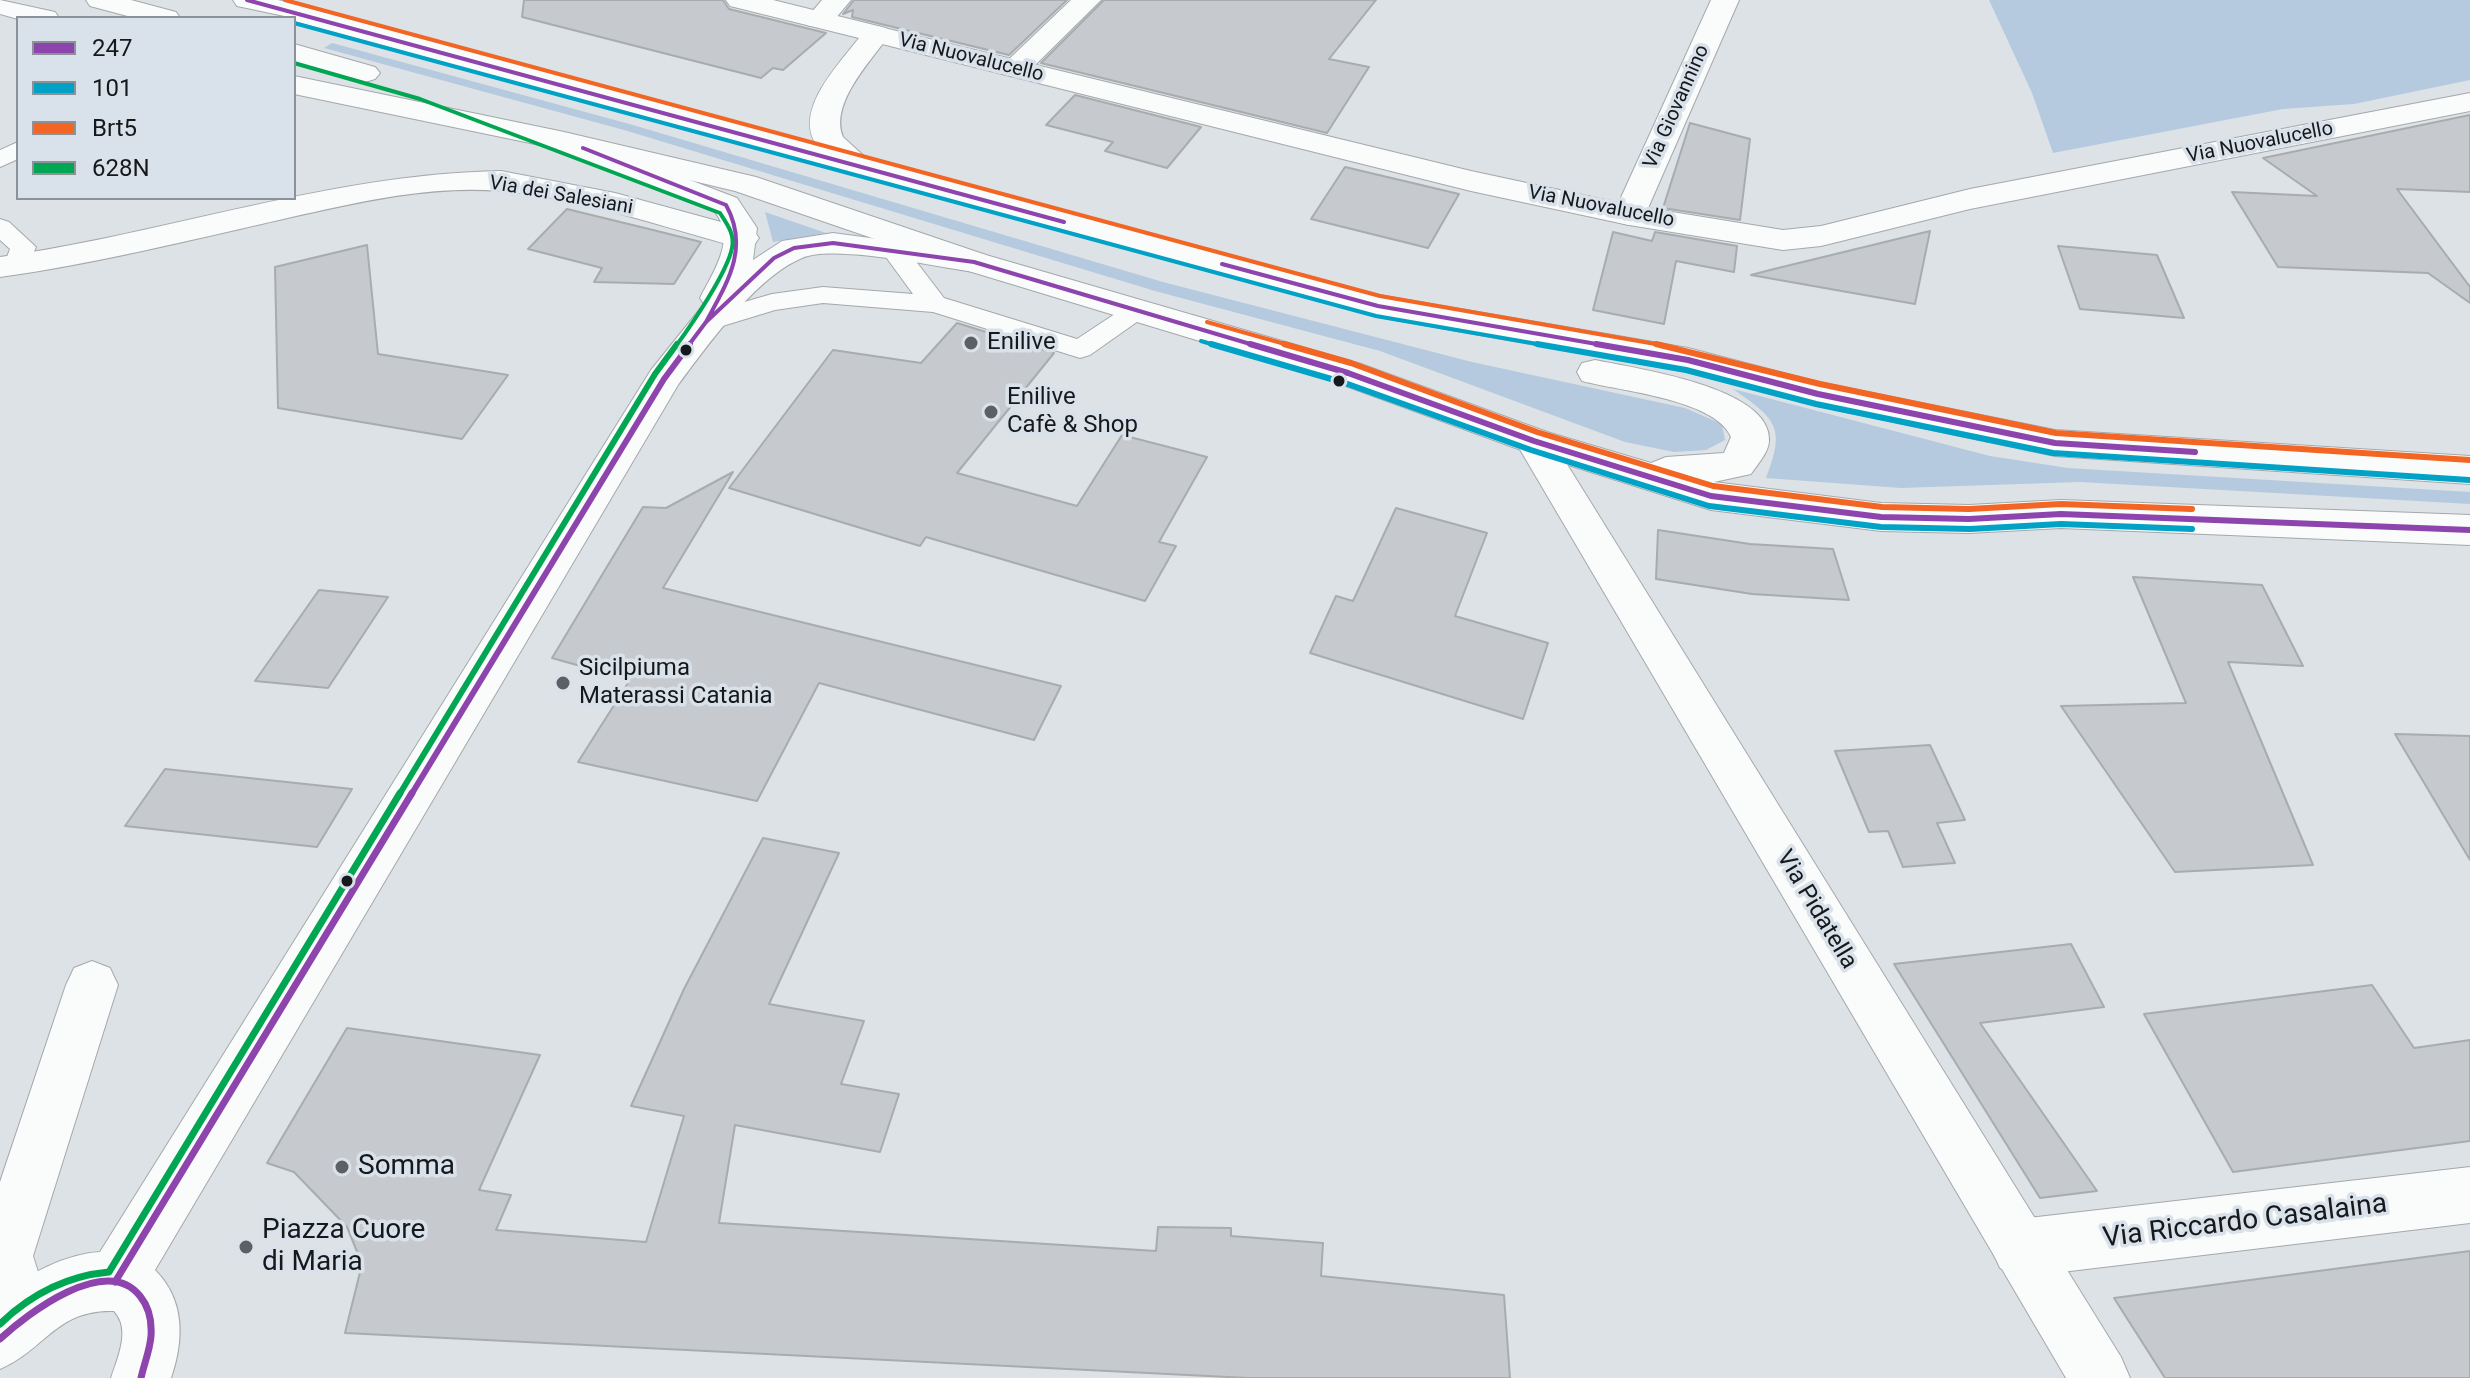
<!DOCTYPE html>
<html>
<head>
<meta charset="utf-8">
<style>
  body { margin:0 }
  #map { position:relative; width:2470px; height:1378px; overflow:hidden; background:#dde2e6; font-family:Roboto,sans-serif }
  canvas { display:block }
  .legend { position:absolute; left:16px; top:16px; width:280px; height:184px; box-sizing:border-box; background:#d9e2ea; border:2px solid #8b9298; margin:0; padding:10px 14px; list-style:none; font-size:24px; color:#16191c }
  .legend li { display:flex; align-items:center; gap:16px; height:40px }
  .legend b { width:40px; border:2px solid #8b9298 }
</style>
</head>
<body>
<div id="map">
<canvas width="2470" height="1378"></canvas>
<ul class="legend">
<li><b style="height:10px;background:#8e44ad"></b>247</li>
<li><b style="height:10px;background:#01a2c5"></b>101</li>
<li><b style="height:10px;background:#f26522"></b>Brt5</li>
<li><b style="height:10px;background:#00a651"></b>628N</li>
</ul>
</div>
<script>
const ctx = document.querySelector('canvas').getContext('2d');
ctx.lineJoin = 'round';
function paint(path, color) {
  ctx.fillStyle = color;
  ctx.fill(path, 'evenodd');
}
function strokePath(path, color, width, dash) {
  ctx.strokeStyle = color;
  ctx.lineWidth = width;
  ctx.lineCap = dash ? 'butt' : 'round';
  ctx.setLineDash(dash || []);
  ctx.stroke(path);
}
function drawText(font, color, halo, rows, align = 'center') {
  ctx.font = font + ' Roboto,sans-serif';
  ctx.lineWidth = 7;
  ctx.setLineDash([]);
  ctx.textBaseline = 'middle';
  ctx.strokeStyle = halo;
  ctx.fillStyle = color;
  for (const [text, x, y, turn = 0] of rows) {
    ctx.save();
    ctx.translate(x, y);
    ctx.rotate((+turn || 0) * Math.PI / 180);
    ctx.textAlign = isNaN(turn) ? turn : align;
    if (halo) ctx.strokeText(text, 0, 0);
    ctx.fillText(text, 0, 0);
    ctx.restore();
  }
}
paint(new Path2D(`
  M 1989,0 L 2470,0 L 2470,80 L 2354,104 L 2283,109 L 2053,153 L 2032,93 Z
  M 332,43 L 633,125 L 1163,282 L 1472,362 L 1685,408 L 1722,424 L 1725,440 L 1706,450 L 1674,452 L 1625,442 L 1380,351 L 1155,291 L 624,130 L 324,48 Z
  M 765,212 L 826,233 L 773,242 Z
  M 1733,389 L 1990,456 L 2068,468 L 2470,492 L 2470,504 L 2080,482 L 1901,488 L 1766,478 C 1786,427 1776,419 1733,389 Z`), '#b5cade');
const building = new Path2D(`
  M 524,0 L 723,0 L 729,9 L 826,33 L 783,70 L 773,68 L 761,78 L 522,17 Z
  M 854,0 L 1067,0 L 1009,55 L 852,17 L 853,10 L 843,14 Z
  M 1104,0 L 1376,0 L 1329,59 L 1369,67 L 1327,133 L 1041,63 Z
  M 1075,95 L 1201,127 L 1167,168 L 1105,151 L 1113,142 L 1046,125 Z
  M 2470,115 L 2470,192 L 2397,189 L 2470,287 L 2470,303 L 2428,273 L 2278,267 L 2232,192 L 2317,196 L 2263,158 Z
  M 1690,123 L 1750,139 L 1740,220 L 1663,208 Z
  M 1345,167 L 1459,194 L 1428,248 L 1311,219 Z
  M 567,209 L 653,230 L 701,242 L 674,284 L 594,282 L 602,268 L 528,249 Z
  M 1930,231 L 1915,304 L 1751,275 L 1770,270 Z
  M 1613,232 L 1652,241 L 1655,232 L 1737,246 L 1734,272 L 1676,261 L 1664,324 L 1593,310 Z
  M 367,245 L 378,354 L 508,375 L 462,439 L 278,408 L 275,267 Z
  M 2058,246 L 2157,255 L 2184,318 L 2080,309 Z
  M 957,323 L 1054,353 L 957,473 L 1077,506 L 1122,435 L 1207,457 L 1159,542 L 1176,546 L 1145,601 L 926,537 L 920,546 L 729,488 L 833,350 L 921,363 Z
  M 733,472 L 663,588 L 1061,686 L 1034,740 L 819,683 L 757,801 L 578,762 L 630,680 L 552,658 L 643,507 L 666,508 Z
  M 1396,508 L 1487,533 L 1455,616 L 1548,643 L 1523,719 L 1310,653 L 1336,596 L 1353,601 Z
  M 1658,530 L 1750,544 L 1833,549 L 1849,600 L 1752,594 L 1656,579 Z
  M 2133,577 L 2262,585 L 2303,666 L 2228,662 L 2313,865 L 2175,872 L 2061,706 L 2186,703 Z
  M 319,590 L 388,597 L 328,688 L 255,681 Z
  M 2395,734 L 2470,736 L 2470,860 Z
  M 1930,745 L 1965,820 L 1937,823 L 1955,863 L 1903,867 L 1888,831 L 1869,832 L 1835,751 Z
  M 165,769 L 352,789 L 317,847 L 125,826 Z
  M 763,838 L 839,853 L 769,1004 L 864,1021 L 841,1084 L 899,1094 L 880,1152 L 735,1125 L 719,1223 L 1156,1251 L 1158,1227 L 1231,1228 L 1231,1236 L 1323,1243 L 1321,1276 L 1504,1295 L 1510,1378 L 1248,1378 L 345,1333 L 362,1264 L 347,1227 L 294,1172 L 267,1163 L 347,1028 L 540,1055 L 479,1190 L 511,1195 L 496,1230 L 646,1242 L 684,1116 L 631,1106 L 684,989 Z
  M 2071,944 L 2104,1007 L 1980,1023 L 2097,1191 L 2040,1198 L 1894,964 Z
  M 2372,985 L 2414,1048 L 2470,1040 L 2470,1141 L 2233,1172 L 2144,1014 Z
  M 2470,1251 L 2470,1378 L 2165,1378 L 2114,1298 Z`);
paint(building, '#c6c9cd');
strokePath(building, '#a8acaf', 2);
const service = new Path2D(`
  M 18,142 L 18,159 L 0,167 L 0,150 Z
  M 0,219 L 9,222 L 36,247 L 26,271 L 8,271 L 4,265 L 10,249 L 0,240 Z
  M 896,245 L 905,247 L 944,298 L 1077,339 L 1127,306 L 1147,306 L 1151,312 L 1090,355 L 1080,358 L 933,312 L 823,303 L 775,310 L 706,331 L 696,328 L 692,322 L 696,316 L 772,294 L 823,287 L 913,294 L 883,253 Z`);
const minor = new Path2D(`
  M 822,0 L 851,0 L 829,26 L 809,26 L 805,20 Z
  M 1071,0 L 1101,0 L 1025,75 L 1005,75 L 1000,69 L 1005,63 Z
  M 1711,0 L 1739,0 L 1645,215 L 1641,222 L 1629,225 L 1617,222 L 1613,215 Z
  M 501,171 L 615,193 L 754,231 L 759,238 L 754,245 L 742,248 C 664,228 581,197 500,191 C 426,185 351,204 279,220 C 186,241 94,264 0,277 L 0,257 C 169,233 330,174 501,171 Z
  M 92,961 L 110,968 L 118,985 L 33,1256 L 52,1316 L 43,1337 L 22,1346 L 0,1334 L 0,1182 L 66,985 L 74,968 Z
  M 2470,1167 L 2470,1223 L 2020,1277 L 2000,1268 L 1991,1248 L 2000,1228 L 2020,1219 Z`);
const tertiary = new Path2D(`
  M 1534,428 L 1547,432 L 2121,1357 L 2130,1378 L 2066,1378 L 1515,441 L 1521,432 Z`);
const secondary = new Path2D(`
  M 876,26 L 1471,171 L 1629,205 L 1783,230 L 1821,226 L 1970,189 L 2470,93 L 2470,111 L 1970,209 L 1821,246 L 1783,250 L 1629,225 L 1471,191 L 866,40 L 862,34 L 866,28 Z
  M 567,133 L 737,198 L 757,228 L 753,260 L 782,241 L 833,233 L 974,252 L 986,255 L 991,262 L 986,269 L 974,272 C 937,267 833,244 802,258 C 756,277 707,346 678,385 L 155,1270 C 185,1300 184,1340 171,1378 L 111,1378 C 118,1357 131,1329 114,1311 C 56,1309 45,1350 0,1369 L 0,1297 C 27,1274 65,1254 100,1252 L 651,370 L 704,304 L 700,298 C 713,272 737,239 715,212 L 556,149 L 552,142 L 556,135 Z`);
const primary = new Path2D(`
  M 0,0 L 55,12 L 59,18 L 18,19 L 0,14 Z
  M 86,0 L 131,0 L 176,12 L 180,18 L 135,18 L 90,6 Z
  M 233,0 L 278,0 L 816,144 C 794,110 838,65 859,38 L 730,6 L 726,0 L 773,0 L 886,28 L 890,34 C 872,60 829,103 843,137 L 865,157 L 1379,295 L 1688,348 L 1818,382 L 2055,430 L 2470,456 L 2470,484 L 2055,456 L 1818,406 L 1688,372 L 1378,317 L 294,21 L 294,18 L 237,6 Z
  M 294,44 L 375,67 L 380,73 L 375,79 L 365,82 L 294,62 Z
  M 294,76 L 564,132 L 756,177 L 986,255 L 1361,364 L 1547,432 L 1651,463 L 1666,457 L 1724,453 L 1731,437 C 1715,399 1619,391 1582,381 L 1577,372 L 1582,363 L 1595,360 C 1633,368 1774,387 1769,442 C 1768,453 1757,465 1751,474 L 1714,482 L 1881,503 L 1969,505 L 2061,500 L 2470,515 L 2470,545 L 2061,528 L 1969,533 L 1881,531 L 1711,510 L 1521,450 L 1335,382 L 962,269 L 735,191 L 564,150 L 294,94 Z`);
strokePath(service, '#a4a8ac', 2);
strokePath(minor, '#a4a8ac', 2);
strokePath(tertiary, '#a4a8ac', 2);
strokePath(secondary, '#a4a8ac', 2);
strokePath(primary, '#a4a8ac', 2);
paint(service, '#fafbfb');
paint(minor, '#fafbfb');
paint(tertiary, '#fafbfb');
paint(secondary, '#fafbfb');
paint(primary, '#fafbfb');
strokePath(new Path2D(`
  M 247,0 L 1064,222
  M 583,148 L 726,205 C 750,248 727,283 706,322
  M 1222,264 L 1378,306 L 1608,346
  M 688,346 L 706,322 L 774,258 L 794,248 L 833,243 L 974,262 L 1257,346`), '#8e44ad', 4);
strokePath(new Path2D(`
  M 1250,344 L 1348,373 L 1534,441 L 1711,496 L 1881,517 L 1969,519 L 2061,514 L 2470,530
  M 1596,344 L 1688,360 L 1818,394 L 2055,443 L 2195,452
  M 411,795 L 664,379 L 690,344`), '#8e44ad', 6);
strokePath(new Path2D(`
  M 115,1282 L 412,793
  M 0,1339 C 27,1314 106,1253 140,1296 C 149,1307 152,1321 151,1336 C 150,1350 144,1364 141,1378`), '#8e44ad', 7);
strokePath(new Path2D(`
  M 294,23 L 1376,316 L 1549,346
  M 1201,341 L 1218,346`), '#01a2c5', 4);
strokePath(new Path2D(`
  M 1211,344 L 1345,383 L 1531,450 L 1709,506 L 1881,527 L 1970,529 L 2061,524 L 2192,529
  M 1537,344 L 1686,370 L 1816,404 L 2053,453 L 2469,480`), '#01a2c5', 6);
strokePath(new Path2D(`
  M 285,0 L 1380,296 L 1667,346
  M 1207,322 L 1292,346`), '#f26522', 4);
strokePath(new Path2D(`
  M 1284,344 L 1351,363 L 1537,432 L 1713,486 L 1882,507 L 1969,509 L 2061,504 L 2192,509
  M 1656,344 L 1820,384 L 2056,433 L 2470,460`), '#f26522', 6);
strokePath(new Path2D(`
  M 294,63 L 420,99 L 720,213 C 727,224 735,234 732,248 C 727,273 692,324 676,346`), '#00a651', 4);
strokePath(new Path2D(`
  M 399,795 L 655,374 L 677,344`), '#00a651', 6);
strokePath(new Path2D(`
  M 0,1324 C 31,1294 66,1276 109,1272 L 400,793`), '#00a651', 7);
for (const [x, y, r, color] of [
  [971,343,8,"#5c5f63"],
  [686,350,7,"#16191c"],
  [1339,381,7,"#16191c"],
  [991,412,8,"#5c5f63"],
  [563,683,8,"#5c5f63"],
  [347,881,7,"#16191c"],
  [342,1167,8,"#5c5f63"],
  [246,1247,8,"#5c5f63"]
]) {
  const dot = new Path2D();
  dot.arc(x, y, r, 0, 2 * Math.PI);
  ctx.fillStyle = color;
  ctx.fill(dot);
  strokePath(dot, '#d9e2ea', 3);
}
drawText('20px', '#16191c', '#d9e2ea', [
  ["Via Nuovalucello",971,58,14],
  ["Via Giovannino",1677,107,-66],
  ["Via Nuovalucello",2260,143,-11],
  ["Via dei Salesiani",561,196,10],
  ["Via Nuovalucello",1601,207,11]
]);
drawText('24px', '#16191c', '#d9e2ea', [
  ["Enilive",987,343],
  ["Enilive",1007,398],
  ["Cafè & Shop",1007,426],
  ["Sicilpiuma",579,669],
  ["Materassi Catania",579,697]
], 'left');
drawText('24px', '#16191c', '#d9e2ea', [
  ["Via Pidatella",1816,910,59]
]);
drawText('28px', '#16191c', '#d9e2ea', [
  ["Somma",358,1167],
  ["Piazza Cuore",262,1231],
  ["di Maria",262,1263]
], 'left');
drawText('28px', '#16191c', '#d9e2ea', [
  ["Via Riccardo Casalaina",2245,1222,-7]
]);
</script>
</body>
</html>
